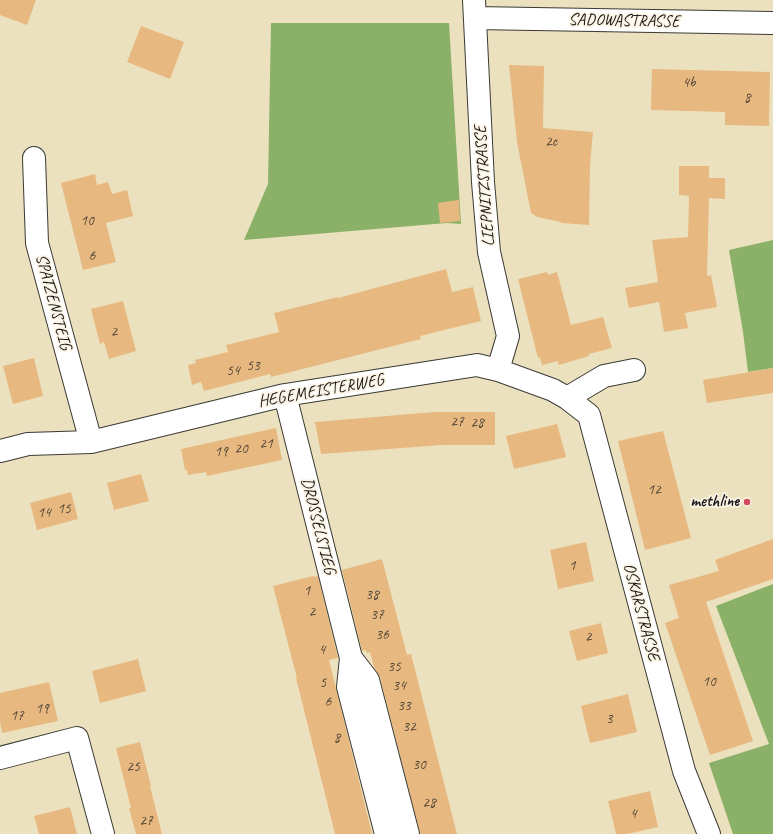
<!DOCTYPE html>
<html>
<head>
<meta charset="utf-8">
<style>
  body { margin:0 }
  canvas { display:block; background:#ebe1be }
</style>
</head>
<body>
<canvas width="773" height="834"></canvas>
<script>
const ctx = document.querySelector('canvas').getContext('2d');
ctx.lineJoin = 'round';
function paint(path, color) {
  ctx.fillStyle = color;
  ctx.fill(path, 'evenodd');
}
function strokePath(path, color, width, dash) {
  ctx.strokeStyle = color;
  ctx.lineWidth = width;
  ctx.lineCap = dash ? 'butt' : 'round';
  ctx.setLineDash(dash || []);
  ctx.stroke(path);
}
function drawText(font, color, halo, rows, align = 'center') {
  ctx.font = font + ' Caveat,sans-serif';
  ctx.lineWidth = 3.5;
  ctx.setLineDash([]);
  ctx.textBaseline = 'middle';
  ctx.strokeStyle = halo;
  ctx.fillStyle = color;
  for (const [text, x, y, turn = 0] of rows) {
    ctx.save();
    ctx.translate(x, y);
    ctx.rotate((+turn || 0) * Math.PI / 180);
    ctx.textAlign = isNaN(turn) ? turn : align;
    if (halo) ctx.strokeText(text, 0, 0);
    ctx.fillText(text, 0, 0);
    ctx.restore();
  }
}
paint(new Path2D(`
  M 271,23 L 449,23 L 461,224 L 447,223 L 244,240 L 268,184 Z
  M 773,240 L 773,368 L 748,372 L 743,332 L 729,250 Z
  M 773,584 L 773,834 L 733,834 L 709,763 L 769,744 L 716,606 Z`), '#8ab167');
paint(new Path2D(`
  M 0,0 L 36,0 L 27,25 L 0,15 Z
  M 141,26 L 184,42 L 170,79 L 127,62 Z
  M 509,65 L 544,66 L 543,128 L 593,132 L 590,166 L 589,225 L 561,223 L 561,222 L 537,217 L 531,213 L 517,142 Z
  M 652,69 L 770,72 L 769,126 L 725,125 L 725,112 L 651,110 Z
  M 679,166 L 709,166 L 709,178 L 725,178 L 725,199 L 709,198 L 707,276 L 711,275 L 717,307 L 685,313 L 688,328 L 664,332 L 659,302 L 629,308 L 625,288 L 658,282 L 652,240 L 688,237 L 689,196 L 679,195 Z
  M 95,174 L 97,185 L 108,182 L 112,194 L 127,190 L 133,216 L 106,223 L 116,262 L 83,270 L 61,183 Z
  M 459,200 L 460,221 L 440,223 L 438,203 Z
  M 446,269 L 452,292 L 473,287 L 481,321 L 420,336 L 421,339 L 271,377 L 270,374 L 204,391 L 201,382 L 192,385 L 188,365 L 196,363 L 195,360 L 228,352 L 226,345 L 279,332 L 274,313 L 338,297 L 338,298 Z
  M 547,272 L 548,275 L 557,272 L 571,325 L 603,317 L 612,348 L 589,354 L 589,356 L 559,365 L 558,361 L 542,365 L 540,357 L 538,358 L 518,279 Z
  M 123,301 L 136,351 L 109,359 L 104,342 L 100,344 L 91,309 Z
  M 34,358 L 43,396 L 13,404 L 3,366 Z
  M 773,368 L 773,393 L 707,403 L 703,380 Z
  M 434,412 L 495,412 L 495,445 L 442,445 L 321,454 L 315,422 Z
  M 557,424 L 566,457 L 514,469 L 506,436 Z
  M 276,428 L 282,460 L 207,476 L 206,472 L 188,475 L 187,470 L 185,470 L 181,449 Z
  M 663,431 L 691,538 L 645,550 L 618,441 Z
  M 141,474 L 149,501 L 114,510 L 107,483 Z
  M 71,492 L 78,519 L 37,530 L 30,503 Z
  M 773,539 L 773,579 L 706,602 L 753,741 L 710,755 L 665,623 L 679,618 L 669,585 L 719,571 L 715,560 Z
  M 586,542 L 594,581 L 558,589 L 550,550 Z
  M 382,559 L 407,655 L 411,654 L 457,834 L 420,834 L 380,677 L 374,667 L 370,652 L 367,653 L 366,650 L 362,651 L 342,570 Z
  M 313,576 L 314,577 L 318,576 L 338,658 L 329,660 L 372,834 L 335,834 L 296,678 L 297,678 L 273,586 Z
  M 601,623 L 608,653 L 577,661 L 569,631 Z
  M 138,659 L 146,691 L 100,703 L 92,671 Z
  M 49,682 L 58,721 L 2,733 L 0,722 L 0,693 Z
  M 628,694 L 637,732 L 590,743 L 581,706 Z
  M 140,742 L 151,786 L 150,786 L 162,834 L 136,834 L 129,808 L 131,808 L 116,748 Z
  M 650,791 L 658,827 L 627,834 L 616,834 L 608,801 Z
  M 70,807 L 77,834 L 39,834 L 34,816 Z`), '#e7b980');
const minor = new Path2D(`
  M 474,0 L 483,182 L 489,252 L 508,336 L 498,370
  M 475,18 L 773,23
  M 34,158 L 37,243 L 91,442
  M 285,395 L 351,658 L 348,687 L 386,834
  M 567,398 L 604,376 L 634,370
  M 0,451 L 28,444 L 91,442 L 285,395 L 477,365 L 498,370 L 553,390 L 567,398 L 589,415 L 684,771 L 709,834
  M 351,658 L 368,680 L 408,834
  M 0,758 L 77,738 L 103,834`);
strokePath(minor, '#3b3a34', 24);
strokePath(minor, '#fff', 22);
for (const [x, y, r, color] of [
  [747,502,4,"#d1495b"]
]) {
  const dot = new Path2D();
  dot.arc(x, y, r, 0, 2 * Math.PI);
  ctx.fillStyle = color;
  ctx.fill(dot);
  strokePath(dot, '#fcf5e5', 1.5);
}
drawText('15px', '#4f4335', null, [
  ["4b",689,83],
  ["8",747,98],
  ["2c",551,142],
  ["10",87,221],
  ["6",92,256],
  ["2",114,332],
  ["53",253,366],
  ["54",233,371],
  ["27",457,422],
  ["28",477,423],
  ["21",266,444],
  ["20",241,449],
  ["19",221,452],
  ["12",654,490],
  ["15",64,509],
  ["14",44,513],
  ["1",572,566],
  ["1",307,591],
  ["38",372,595],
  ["2",312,612],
  ["37",377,615],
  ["36",382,635],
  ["2",588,637],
  ["4",322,650],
  ["35",394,667],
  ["10",709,682],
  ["5",323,683],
  ["34",399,686],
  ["6",328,702],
  ["33",404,706],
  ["19",42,709],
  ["17",17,716],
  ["3",609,719],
  ["32",409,727],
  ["8",337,738],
  ["30",419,765],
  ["25",133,767],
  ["28",429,803],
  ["4",633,814],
  ["27",146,821]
]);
drawText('17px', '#1c1c1c', '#fcf5e5', [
  ["SADOWASTRASSE",624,21,1],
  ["LIEPNITZSTRASSE",485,186,-94],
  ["SPATZENSTEIG",53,302,75],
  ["HEGEMEISTERWEG",321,391,-10],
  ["DROSSELSTIEG",318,526,76],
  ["OSKARSTRASSE",641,612,75]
]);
drawText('bold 17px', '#1c1c1c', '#fcf5e5', [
  ["methline",739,502]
], 'right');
</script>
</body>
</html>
